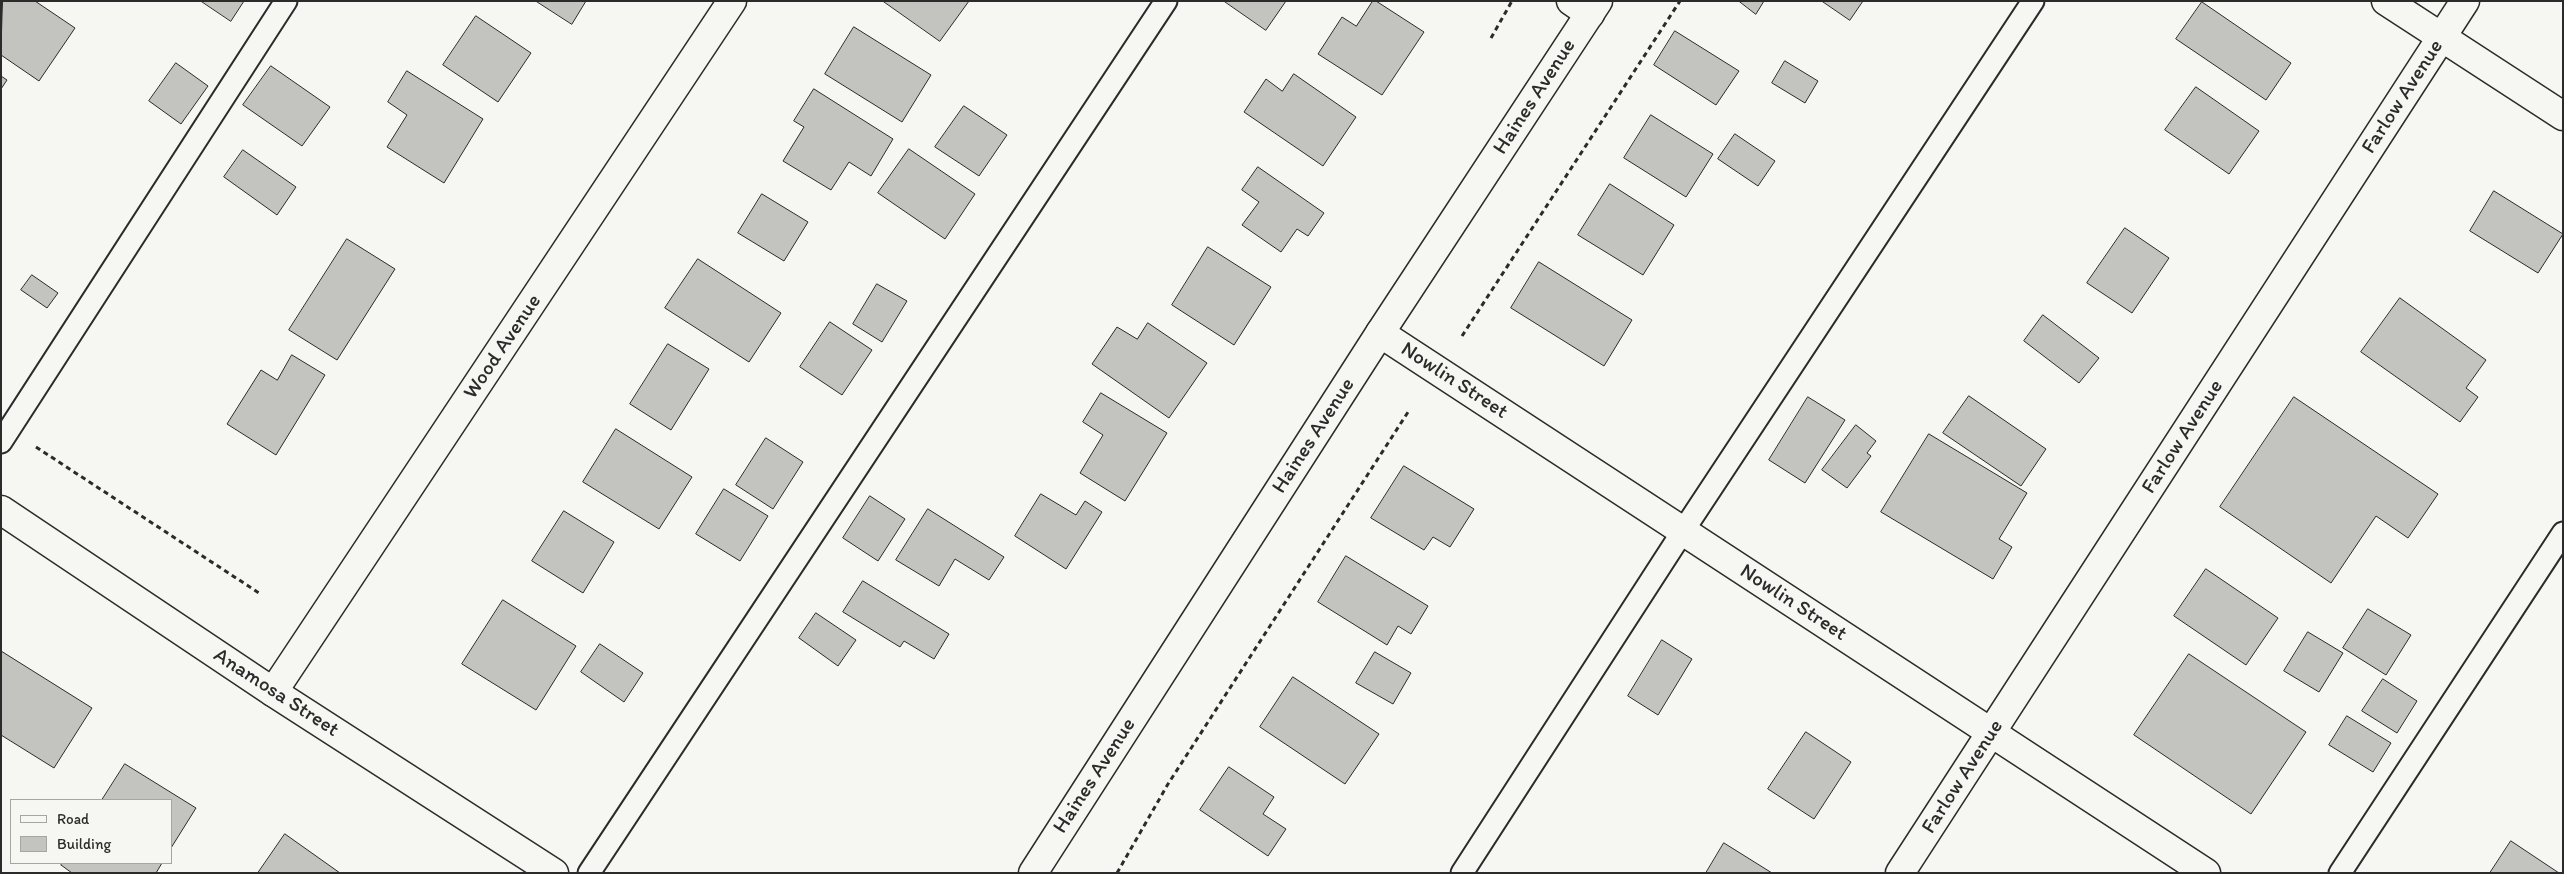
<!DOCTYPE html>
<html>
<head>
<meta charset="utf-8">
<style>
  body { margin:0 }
  #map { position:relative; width:2564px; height:874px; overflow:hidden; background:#f6f6f2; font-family:Itim,sans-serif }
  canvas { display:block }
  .frame { position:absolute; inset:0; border:2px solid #2b2b2b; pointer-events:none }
  .legend { position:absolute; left:10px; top:799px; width:162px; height:65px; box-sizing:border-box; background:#f6f6f2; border:1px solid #a5a5a2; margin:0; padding:6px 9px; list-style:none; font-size:15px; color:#2b2b2b }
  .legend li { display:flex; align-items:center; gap:10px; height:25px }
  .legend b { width:25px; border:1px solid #a5a5a2 }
</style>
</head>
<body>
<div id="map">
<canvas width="2564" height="874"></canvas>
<div class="frame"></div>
<ul class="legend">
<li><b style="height:6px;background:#f6f6f2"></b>Road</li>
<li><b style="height:14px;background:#c3c3c0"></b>Building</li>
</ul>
</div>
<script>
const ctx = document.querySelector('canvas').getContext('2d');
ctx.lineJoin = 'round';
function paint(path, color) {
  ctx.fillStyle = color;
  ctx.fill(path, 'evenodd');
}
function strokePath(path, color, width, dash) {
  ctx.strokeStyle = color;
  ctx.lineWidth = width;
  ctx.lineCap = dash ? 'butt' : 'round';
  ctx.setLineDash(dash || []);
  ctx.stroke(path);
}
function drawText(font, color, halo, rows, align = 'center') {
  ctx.font = font + ' Itim,sans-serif';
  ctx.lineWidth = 4.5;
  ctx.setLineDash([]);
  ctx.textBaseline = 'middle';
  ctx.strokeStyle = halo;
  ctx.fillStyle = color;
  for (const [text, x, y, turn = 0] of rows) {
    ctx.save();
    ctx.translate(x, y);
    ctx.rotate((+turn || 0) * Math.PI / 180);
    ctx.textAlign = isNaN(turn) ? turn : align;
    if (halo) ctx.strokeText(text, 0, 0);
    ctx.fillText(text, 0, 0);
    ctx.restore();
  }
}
const building = new Path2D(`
  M 3,1 L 35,1 L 75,28 L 39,81 L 1,55 Z
  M 201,1 L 244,1 L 231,21 Z
  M 536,1 L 586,1 L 572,24 Z
  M 883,1 L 969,1 L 940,41 Z
  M 1224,1 L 1286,1 L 1266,30 Z
  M 1373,1 L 1376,1 L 1424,32 L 1382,95 L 1318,54 L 1342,17 L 1356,26 Z
  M 1739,1 L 1764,1 L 1756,14 Z
  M 1822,1 L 1863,1 L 1850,20 Z
  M 2202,2 L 2291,63 L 2266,100 L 2176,39 Z
  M 476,16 L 531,53 L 498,102 L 443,65 Z
  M 854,27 L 931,75 L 902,122 L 825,74 Z
  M 1675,31 L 1739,71 L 1716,105 L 1654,65 Z
  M 1785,61 L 1818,81 L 1805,103 L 1772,83 Z
  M 176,63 L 208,86 L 181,124 L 149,101 Z
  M 271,66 L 330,107 L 302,146 L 243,105 Z
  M 407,71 L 483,119 L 444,183 L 387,147 L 407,115 L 388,102 Z
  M 1294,74 L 1356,117 L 1323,166 L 1244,112 L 1266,79 L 1282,91 Z
  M 1,76 L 7,80 L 1,89 Z
  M 2196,87 L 2259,131 L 2229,174 L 2165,130 Z
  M 814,89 L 893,139 L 871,176 L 849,162 L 831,190 L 783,161 L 804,127 L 794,121 Z
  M 964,106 L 1007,135 L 979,176 L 935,147 Z
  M 1651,115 L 1713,154 L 1686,197 L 1624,158 Z
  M 1735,134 L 1775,161 L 1758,186 L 1718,159 Z
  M 909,149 L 975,194 L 945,239 L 878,193 Z
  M 243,150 L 296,187 L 277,215 L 224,177 Z
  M 1258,167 L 1324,213 L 1308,236 L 1297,229 L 1281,252 L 1242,225 L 1259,202 L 1242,190 Z
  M 1610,184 L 1674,225 L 1643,275 L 1578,235 Z
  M 2494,191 L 2563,234 L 2538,273 L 2470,231 Z
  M 762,194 L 808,222 L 784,261 L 738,233 Z
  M 2125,228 L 2169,258 L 2132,313 L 2087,283 Z
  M 347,239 L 395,269 L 337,360 L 289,330 Z
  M 1208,247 L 1271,287 L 1234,345 L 1172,305 Z
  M 698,259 L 781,313 L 749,362 L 665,308 Z
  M 1539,262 L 1632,320 L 1604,366 L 1511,308 Z
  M 32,275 L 58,293 L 47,308 L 21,290 Z
  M 877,284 L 907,301 L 882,342 L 853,324 Z
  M 2400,298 L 2486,360 L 2466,388 L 2478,397 L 2460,422 L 2361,352 Z
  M 2043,315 L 2099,358 L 2079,383 L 2024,341 Z
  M 830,322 L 872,350 L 842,395 L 800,367 Z
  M 1148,323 L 1207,363 L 1169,418 L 1092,364 L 1117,327 L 1137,339 Z
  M 668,344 L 709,369 L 671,430 L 630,404 Z
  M 292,355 L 325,375 L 276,455 L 227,424 L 261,370 L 277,380 Z
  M 1101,393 L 1167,433 L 1125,501 L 1080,473 L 1103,435 L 1083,422 Z
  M 1969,396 L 2046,449 L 2021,486 L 1943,433 Z
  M 1808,397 L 1845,420 L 1805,483 L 1769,460 Z
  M 2294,397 L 2438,494 L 2408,538 L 2376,516 L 2331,583 L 2220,507 Z
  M 1856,425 L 1876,441 L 1867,453 L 1871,456 L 1847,488 L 1822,470 Z
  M 616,429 L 692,477 L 659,529 L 583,482 Z
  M 1929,434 L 2027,493 L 1999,539 L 2012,547 L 1993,579 L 1881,512 Z
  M 766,438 L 803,462 L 773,509 L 736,485 Z
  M 1404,466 L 1474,509 L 1450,547 L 1433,537 L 1424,550 L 1371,518 Z
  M 724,489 L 768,516 L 740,561 L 696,534 Z
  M 1041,494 L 1076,515 L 1085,501 L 1102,512 L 1066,569 L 1015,536 Z
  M 870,496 L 905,519 L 878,561 L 843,538 Z
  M 928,509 L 1004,557 L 989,580 L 955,559 L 939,586 L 896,560 Z
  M 564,511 L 614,542 L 583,593 L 532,561 Z
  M 1346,556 L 1428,606 L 1411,634 L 1398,626 L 1387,645 L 1318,602 Z
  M 2206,569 L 2278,618 L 2246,665 L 2174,616 Z
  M 863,581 L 949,634 L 934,659 L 904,641 L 900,647 L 843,612 Z
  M 503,600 L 576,646 L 536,710 L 462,664 Z
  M 2368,609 L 2411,635 L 2386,675 L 2343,648 Z
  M 816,613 L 856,640 L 838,666 L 799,638 Z
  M 2308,632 L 2343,653 L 2319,692 L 2284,671 Z
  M 1662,640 L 1692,659 L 1658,715 L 1628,696 Z
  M 600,644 L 643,673 L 624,702 L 581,672 Z
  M 1,651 L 92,708 L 54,768 L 1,735 Z
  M 1375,652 L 1411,673 L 1393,704 L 1356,683 Z
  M 2189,654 L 2306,732 L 2251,814 L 2134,735 Z
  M 1293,677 L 1379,734 L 1345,784 L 1260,727 Z
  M 2383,679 L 2417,701 L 2397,733 L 2362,711 Z
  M 2347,716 L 2391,743 L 2373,772 L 2329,745 Z
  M 1806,732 L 1851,762 L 1814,819 L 1768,789 Z
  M 125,764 L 196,808 L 171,848 L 171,800 L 102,800 Z
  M 1229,767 L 1274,797 L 1263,814 L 1286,829 L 1268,856 L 1200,810 Z
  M 285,834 L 340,873 L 258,873 Z
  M 2511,841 L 2559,873 L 2490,873 Z
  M 1724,843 L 1772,873 L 1706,873 Z
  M 63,863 L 162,863 L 156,873 L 72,873 L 61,865 Z`);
paint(building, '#c3c3c0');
strokePath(building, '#2b2b2b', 1);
const service = new Path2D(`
  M 1,442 L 286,1
  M 589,873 L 1166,1
  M 1462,873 L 1683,531 L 2033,1
  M 2340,873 L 2563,533`);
const minor = new Path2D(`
  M 1571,1 L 1590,14
  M 2386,1 L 2563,116
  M 1380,333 L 2206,873
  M 273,692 L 732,1
  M 1900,873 L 2465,1`);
const secondary = new Path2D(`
  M 1,510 L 273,692 L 554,873
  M 1033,873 L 1380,333 L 1598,1`);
strokePath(service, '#2b2b2b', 25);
strokePath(minor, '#2b2b2b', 31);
strokePath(secondary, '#2b2b2b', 31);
strokePath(new Path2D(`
  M 1491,38 L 1512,1
  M 1462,336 L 1680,1
  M 36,447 L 259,593
  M 1117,873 L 1168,784 L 1410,409`), '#2b2b2b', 3, [5, 4]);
strokePath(service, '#f6f6f2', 21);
strokePath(minor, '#f6f6f2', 28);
strokePath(secondary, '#f6f6f2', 28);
drawText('21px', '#2b2b2b', '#f6f6f2', [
  ["Haines Avenue",1535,97,-57],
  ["Farlow Avenue",2403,97,-57],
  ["Wood Avenue",503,347,-56],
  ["Nowlin Street",1454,381,33],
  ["Haines Avenue",1314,436,-57],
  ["Farlow Avenue",2183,437,-57],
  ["Nowlin Street",1793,603,33],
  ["Anamosa Street",276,693,33],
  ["Haines Avenue",1095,776,-57],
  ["Farlow Avenue",1963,777,-57]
]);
</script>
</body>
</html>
